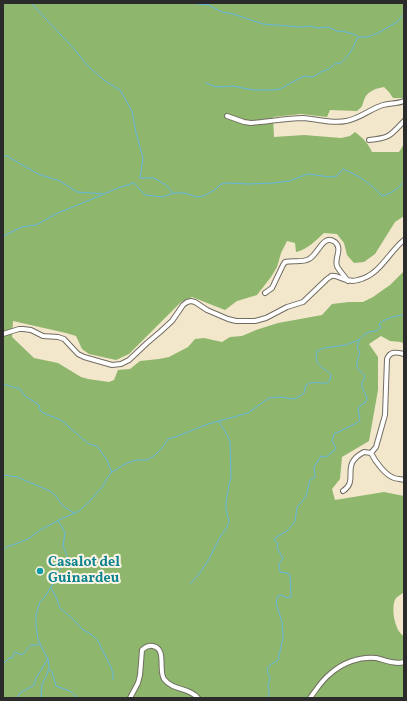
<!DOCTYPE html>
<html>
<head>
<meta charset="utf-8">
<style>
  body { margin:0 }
  #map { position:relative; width:407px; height:701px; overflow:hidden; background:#f2e7cb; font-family:Vollkorn,serif }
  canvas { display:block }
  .frame { position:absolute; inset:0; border:4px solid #2b2b2b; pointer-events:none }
</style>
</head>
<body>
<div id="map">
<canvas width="407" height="701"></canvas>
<div class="frame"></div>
</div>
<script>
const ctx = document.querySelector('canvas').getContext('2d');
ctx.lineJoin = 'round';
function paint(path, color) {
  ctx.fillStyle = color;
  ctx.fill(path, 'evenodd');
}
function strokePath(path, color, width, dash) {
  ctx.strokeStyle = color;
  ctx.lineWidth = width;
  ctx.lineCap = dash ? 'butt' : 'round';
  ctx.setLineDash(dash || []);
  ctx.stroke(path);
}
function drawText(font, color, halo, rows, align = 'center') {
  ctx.font = font + ' Vollkorn,serif';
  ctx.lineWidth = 4;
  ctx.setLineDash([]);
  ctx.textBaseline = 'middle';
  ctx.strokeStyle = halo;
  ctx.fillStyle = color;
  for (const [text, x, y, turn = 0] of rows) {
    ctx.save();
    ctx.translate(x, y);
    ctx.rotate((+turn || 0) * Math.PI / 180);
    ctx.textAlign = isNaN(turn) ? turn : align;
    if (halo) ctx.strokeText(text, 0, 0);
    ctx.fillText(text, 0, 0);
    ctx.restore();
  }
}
paint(new Path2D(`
  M 3,3 L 404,3 L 404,98 L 393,98 L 389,92 L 384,87 C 375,89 367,91 364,100 C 362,106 363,106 357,111 L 330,110 L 327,117 L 301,114 L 273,117 L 274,137 L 304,135 L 341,138 L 350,136 L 355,132 C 363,138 368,143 372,152 L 399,152 L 404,144 L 404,216 L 395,222 L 375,254 L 364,262 L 354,263 L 347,255 L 344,243 L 337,234 L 324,233 C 315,241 308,249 296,252 L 295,243 L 287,241 L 281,253 L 277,267 L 271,277 L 257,295 L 237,301 L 225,310 L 192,297 L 181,302 L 129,354 L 116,360 L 89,354 L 82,349 L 76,336 L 66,333 L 13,321 L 12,337 L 34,358 L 58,363 L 81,377 L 88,379 L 109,382 L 114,380 L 118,370 L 130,369 L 140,361 L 159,359 L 169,357 L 188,347 L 195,339 L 204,338 L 222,342 L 230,337 L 242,336 L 256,330 L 278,323 L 322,315 L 332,304 L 349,302 L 363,302 L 373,297 L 390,285 L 404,271 L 404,344 L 401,342 L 390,341 L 381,336 L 369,344 L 378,357 L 378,390 L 369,441 L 342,457 L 340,479 L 332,489 L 335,500 L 384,492 L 404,496 L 404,592 C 402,594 398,596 396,598 C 390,607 395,632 404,636 L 404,698 L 3,698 Z`), '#8eb66c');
strokePath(new Path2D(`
  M 31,3 L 75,50 L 87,65 L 105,81 L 120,90 L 132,111 L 136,133 L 143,158 L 140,178 L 154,178 L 166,185 L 172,192
  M 188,3 L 209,5 L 222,12 L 233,14 L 263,24 L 301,27 L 310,26 L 317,28 L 328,27 L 337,31 L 346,32 L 356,35 L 357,36
  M 206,83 L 216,87 L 233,86 L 253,90 L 273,90 L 280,89 L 302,77 L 306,76 L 310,77 L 313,77 L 321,72 L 329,69 L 336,63 L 340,64 C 343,59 347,58 349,54 C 353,49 355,42 358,37 L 368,37 L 378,33 L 397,22 L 404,14
  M 3,155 L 7,156 L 38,174 L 60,181 L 77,192 L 104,194 L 118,188 L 134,183 L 145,195 L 163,197 L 173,193 L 184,193 L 197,197 L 204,196 L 216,189 L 221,184 L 228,183 L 249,184 L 274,183 L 289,181 L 308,174 L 330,177 L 337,176 L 343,169 C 358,175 371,184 382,196 C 390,194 398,189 404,182
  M 3,238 L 5,235 L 22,227 L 36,225 L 58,213 L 102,195
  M 3,384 L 20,389 L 25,396 L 39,405 L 40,410 L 43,413 L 61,420 L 84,440 L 89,444 L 97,446 L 107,460 L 109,466 L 112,472
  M 3,475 L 17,477 L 50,491 L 55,495 L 63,506 L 74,513
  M 3,550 L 8,546 L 13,545 L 28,539 L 40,530 L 61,519 L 79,511 L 89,502 L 103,486 L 109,475 L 112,472 L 127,463 L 137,460 L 147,460 L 155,455 L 162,448 L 168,439 L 175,437 L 208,424 L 248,413 L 269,398 L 279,397 L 294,399 L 300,396 L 304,393 L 306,385 C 313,380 319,384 327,383 L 330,380 L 331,375 C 324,366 313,367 317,351 C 326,346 336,347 345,345 C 350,343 355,342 360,339 C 362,337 364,335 367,333 C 373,330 376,333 381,327 L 379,324 C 386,318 395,316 404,315
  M 190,584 L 199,574 L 208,561 L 220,537 L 226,529 L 229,522 L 226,509 L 226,502 L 229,485 L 231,477 L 230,442 C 228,434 222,428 219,421
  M 51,588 L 56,597 L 60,608 L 74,620 L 82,629 L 92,635 L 98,641 L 111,667 L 113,674 L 113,680
  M 3,664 L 9,658 L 12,658 L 15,652 L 22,655 L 31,645 L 36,645 L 39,644
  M 49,670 L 52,672 L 56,686 L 70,691 L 78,698
  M 17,698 L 20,693 L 34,685 L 36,678 L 48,659
  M 39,698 L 41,697 L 42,684 L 46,677 L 49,668 L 48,659 L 42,648 L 38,639 L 36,626 L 36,614 L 40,602 L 44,598 L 56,579 L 58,571 L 67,562 L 67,556 L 63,546 L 65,533 L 61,525 L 58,521
  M 268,698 C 270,690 269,692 268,685 C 268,683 270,680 270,678 C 269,673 265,671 269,666 C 272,663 275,663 278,660 L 283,638 L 282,622 L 276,603 L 277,599 L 278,596 L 281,595 L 288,598 L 291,597 L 291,595 L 290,575 L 287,573 L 280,572 L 279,564 L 283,558 L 277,548 L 278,543 L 274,540 L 275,538 L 287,531 L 293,524 L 295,521 L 297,507 L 301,503 L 306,496 L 310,480 L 315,477 L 314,467 L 321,456 L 326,457 L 335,450 L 336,448 L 332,441 L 334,434 L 357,423 L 360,420 L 358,409 L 361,405 L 365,403 L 367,398 L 362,387 L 362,383 L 365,377 C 363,373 362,373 359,370 C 354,366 359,357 360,352 L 357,348 L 359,340`), '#65b8e1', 1);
const minor = new Path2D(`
  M 227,116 L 244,122 L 251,123 C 268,122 286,118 303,118 C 318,119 332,124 346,121 C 359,119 370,109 383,105 C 390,103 397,104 404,101
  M 369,140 C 390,138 390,136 404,121
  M 265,293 L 272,288 L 283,265 L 285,262 C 293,260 302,263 309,259 C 318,255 323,233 335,242 C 343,249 334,258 337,266 C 338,269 345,277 348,281
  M 3,334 L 19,329 L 23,329 L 31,330 L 43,336 L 58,337 L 64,339 L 78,354 L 84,357 L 112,365 L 121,364 L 129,360 L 147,343 L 160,332 L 172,321 L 183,305 L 187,302 L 191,301 L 195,302 L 207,310 L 228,319 L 236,321 L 255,321 L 266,318 L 287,307 L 303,302 L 326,280 C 326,279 331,277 331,276 C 338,274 346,284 358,280 C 380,275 388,253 404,240
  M 371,453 L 376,447 L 385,415 L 387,359 C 390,351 396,352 404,354
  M 371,453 C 375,461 385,475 394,478 C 397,479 401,479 404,480
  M 343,491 C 360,480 339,465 364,452 L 371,453
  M 130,698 L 138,683 L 140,675 L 142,650 C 145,647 149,645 153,646 C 167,649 158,669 164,679 C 173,691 189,687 198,698
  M 310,698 C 316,690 322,680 330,674 C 342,663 360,656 376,658 C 385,660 395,665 404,662`);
strokePath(minor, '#716d63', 6);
strokePath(minor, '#fff', 4);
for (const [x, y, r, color] of [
  [40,571,4,"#0f9aa8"]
]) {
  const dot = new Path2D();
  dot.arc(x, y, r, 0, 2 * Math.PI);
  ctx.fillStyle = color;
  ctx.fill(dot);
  strokePath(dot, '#fcf5e5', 1.5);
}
drawText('bold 14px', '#0d838f', '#fcf5e5', [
  ["Casalot del",48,563],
  ["Guinardeu",48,579]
], 'left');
</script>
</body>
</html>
